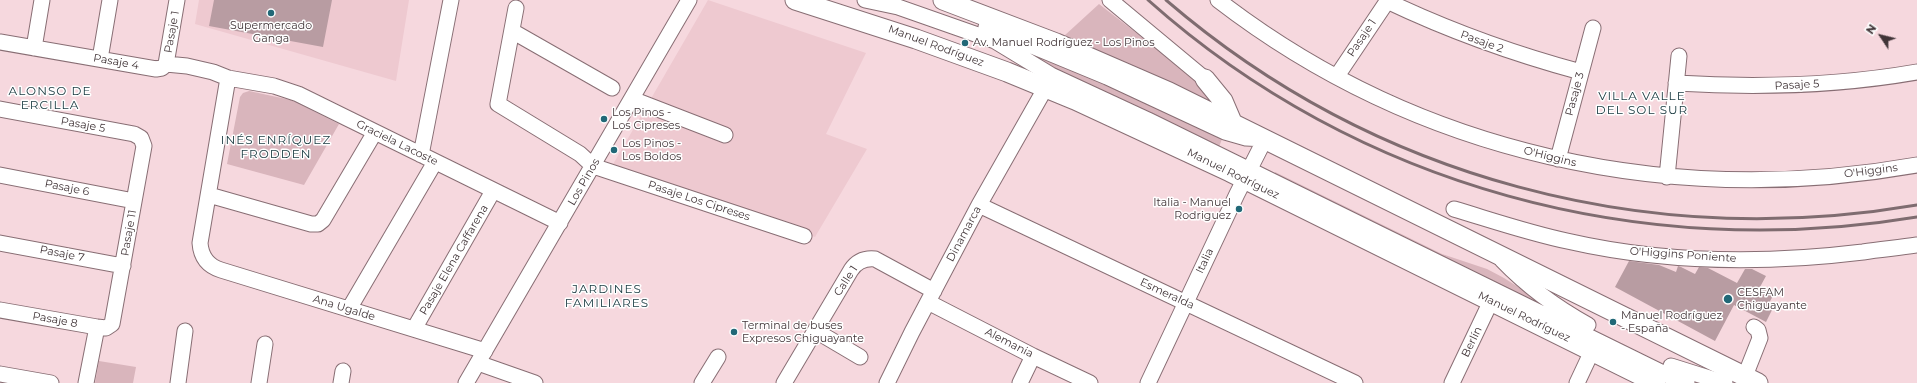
<!DOCTYPE html>
<html>
<head>
<meta charset="utf-8">
<style>
  body { margin:0 }
  #map { position:relative; width:1917px; height:383px; overflow:hidden; background:#f6d8de; font-family:Montserrat,sans-serif }
  canvas { display:block }
  .north { position:absolute; left:1861px; top:16px; width:40px; height:40px; -webkit-text-stroke:3px #fff; paint-order:stroke; rotate:305deg; font-size:11px; font-weight:700; line-height:16px; text-align:center; color:#413538 }
  .north::after { content:''; display:block; margin:auto; width:14px; height:18px; background:#413538; clip-path:polygon(50% 0,100% 100%,50% 72%,0 100%) }
</style>
</head>
<body>
<div id="map">
<canvas width="1917" height="383"></canvas>
<div class="north">N</div>
</div>
<script>
const ctx = document.querySelector('canvas').getContext('2d');
ctx.lineJoin = 'round';
function paint(path, color) {
  ctx.fillStyle = color;
  ctx.fill(path, 'evenodd');
}
function strokePath(path, color, width, dash) {
  ctx.strokeStyle = color;
  ctx.lineWidth = width;
  ctx.lineCap = dash ? 'butt' : 'round';
  ctx.setLineDash(dash || []);
  ctx.stroke(path);
}
function drawText(font, color, halo, rows, align = 'center') {
  ctx.font = font + ' Montserrat,sans-serif';
  ctx.lineWidth = 3;
  ctx.setLineDash([]);
  ctx.textBaseline = 'middle';
  ctx.strokeStyle = halo;
  ctx.fillStyle = color;
  for (const [text, x, y, turn = 0] of rows) {
    ctx.save();
    ctx.translate(x, y);
    ctx.rotate((+turn || 0) * Math.PI / 180);
    ctx.textAlign = isNaN(turn) ? turn : align;
    if (halo) ctx.strokeText(text, 0, 0);
    ctx.fillText(text, 0, 0);
    ctx.restore();
  }
}
paint(new Path2D(`
  M 199,0 L 409,0 L 396,81 L 195,24 Z
  M 708,0 L 866,53 L 826,134 L 867,149 L 815,237 L 612,166 Z`), '#eec9d0');
paint(new Path2D(`
  M 1099,4 L 1205,86 L 1222,109 L 1064,36 Z
  M 1015,45 L 1148,103 L 1222,139 L 1219,147 L 1063,75 Z
  M 249,91 L 291,100 L 339,124 L 304,185 L 227,164 L 240,97 L 243,93 Z
  M 1275,172 L 1442,254 L 1487,269 L 1504,278 L 1575,323 L 1275,175 Z
  M 99,361 L 136,367 L 133,383 L 95,383 Z`), '#d9b5bc');
paint(new Path2D(`
  M 214,0 L 332,0 L 323,47 L 209,26 Z
  M 1629,261 L 1659,265 L 1676,272 L 1678,266 L 1681,267 L 1695,274 L 1699,267 L 1708,268 L 1737,283 L 1745,269 L 1752,269 L 1766,276 L 1760,287 L 1774,294 L 1769,303 L 1774,306 L 1766,322 L 1734,305 L 1715,341 L 1615,287 Z`), '#b89ca2');
const minor = new Path2D(`
  M 865,0 L 898,7 L 995,41 L 1051,75 L 1148,120 L 1669,376 L 1687,383
  M 1110,0 L 1205,79
  M 1218,0 C 1418,154 1669,209 1917,165
  M 1387,1 C 1450,31 1514,54 1581,72
  M 516,8 L 498,104 L 580,154 L 593,166 L 804,236
  M 986,27 L 1107,77 L 1225,132 L 1246,138 L 1265,139 L 1237,194 L 1148,383
  M 512,31 L 612,88
  M 0,42 L 156,69 L 162,68 L 166,64
  M 34,48 L 42,0
  M 100,59 L 110,0
  M 166,64 L 187,66 L 213,72 L 228,78 L 274,86 L 298,94 L 560,223
  M 166,64 L 177,0
  M 1337,76 L 1388,0
  M 228,78 L 200,243 C 201,257 208,266 221,270 L 485,351
  M 1676,83 C 1757,88 1837,86 1917,72
  M 632,99 L 725,135
  M 0,109 L 134,134 L 141,138 L 144,146 L 112,324 L 106,328 L 97,327 L 0,310
  M 421,155 L 451,0
  M 1558,159 L 1593,28
  M 0,175 L 134,201
  M 1667,177 L 1679,56
  M 209,195 L 311,224 L 318,224 L 323,220 L 375,132
  M 979,205 L 1355,383
  M 1454,209 C 1491,220 1529,233 1567,241 C 1663,263 1765,264 1863,252 C 1881,249 1899,248 1917,245
  M 0,243 L 123,266
  M 1502,260 C 1527,286 1557,308 1588,325
  M 928,302 L 1033,356 L 1090,383
  M 349,309 L 435,162
  M 414,329 L 493,191
  M 816,331 L 860,357
  M 478,363 L 535,383
  M 1671,366 L 1725,383
  M 0,374 L 51,383
  M 1745,376 L 1760,338 L 1758,330 L 1754,327
  M 86,383 L 97,327
  M 178,383 L 185,331
  M 259,383 L 265,344
  M 341,383 L 343,371
  M 466,383 L 689,0
  M 702,383 L 718,357
  M 784,383 L 851,270 C 857,261 865,258 875,259 L 934,291
  M 887,383 L 912,332 L 979,205 L 1046,87
  M 1020,383 L 1033,356
  M 1452,383 L 1491,301
  M 1577,383 L 1592,351`);
const major = new Path2D(`
  M 795,0 L 916,39 L 1007,72 L 1075,100 L 1230,172 L 1656,383
  M 943,0 L 1056,43 L 1169,92 L 1758,383
  M 1205,79 L 1223,101 L 1232,122`);
strokePath(minor, '#886e74', 17);
strokePath(major, '#886e74', 21);
strokePath(minor, '#fff', 15);
strokePath(major, '#fff', 19);
strokePath(new Path2D(`
  M 1148,0 C 1357,187 1642,263 1917,217
  M 1166,0 C 1374,179 1647,251 1917,205`), '#7f6c70', 3);
for (const [x, y, r, color] of [
  [271,13,4,"#216877"],
  [965,43,4,"#216877"],
  [604,119,4,"#216877"],
  [614,150,4,"#216877"],
  [1239,209,4,"#216877"],
  [1728,299,5,"#216877"],
  [1613,322,4,"#216877"],
  [734,332,4,"#216877"]
]) {
  const dot = new Path2D();
  dot.arc(x, y, r, 0, 2 * Math.PI);
  ctx.fillStyle = color;
  ctx.fill(dot);
  strokePath(dot, '#fff', 1.5);
}
drawText('11px', '#413538', '#fff', [
  ["Supermercado",271,26,"center"],
  ["Ganga",271,39,"center"],
  ["Av. Manuel Rodríguez - Los Pinos",973,43],
  ["Los Pinos -",612,113],
  ["Los Cipreses",612,126],
  ["Los Pinos -",622,144],
  ["Los Boldos",622,157],
  ["Italia - Manuel",1231,203,"right"],
  ["Rodriguez",1231,216,"right"],
  ["CESFAM",1737,293],
  ["Chiguayante",1737,306],
  ["Manuel Rodríguez",1621,316],
  ["- España",1621,329],
  ["Terminal de buses",742,326],
  ["Expresos Chiguayante",742,339]
], 'left');
drawText('11px', '#413538', '#fff', [
  ["Pasaje 1",172,32,-80],
  ["Pasaje 1",1362,38,-56],
  ["Pasaje 2",1482,42,20],
  ["Manuel Rodríguez",936,46,20],
  ["Pasaje 4",116,62,10],
  ["Pasaje 5",1797,85,-3],
  ["Pasaje 3",1575,94,-75],
  ["Pasaje 5",83,125,10],
  ["Graciela Lacoste",397,143,26],
  ["O'Higgins",1550,157,14],
  ["O'Higgins",1871,171,-7],
  ["Manuel Rodríguez",1233,174,26],
  ["Los Pinos",584,182,-60],
  ["Pasaje 6",67,188,11],
  ["Pasaje Los Cipreses",699,201,18],
  ["Pasaje 11",129,233,-80],
  ["Dinamarca",964,234,-62],
  ["Pasaje 7",62,254,11],
  ["O'Higgins Poniente",1683,255,4],
  ["Pasaje Elena Caffarena",454,260,-60],
  ["Italia",1205,261,-65],
  ["Calle 1",846,281,-57],
  ["Esmeralda",1167,294,25],
  ["Ana Ugalde",344,308,17],
  ["Manuel Rodríguez",1524,317,26],
  ["Pasaje 8",55,320,10],
  ["Berlín",1472,342,-64],
  ["Alemania",1009,343,27]
]);
ctx.letterSpacing = '1px';
drawText('12px', '#17373e', '#fff', [
  ["ALONSO DE",50,91],
  ["ERCILLA",50,105],
  ["VILLA VALLE",1642,96],
  ["DEL SOL SUR",1642,110],
  ["INÉS ENRÍQUEZ",276,140],
  ["FRODDEN",276,154],
  ["JARDINES",607,289],
  ["FAMILIARES",607,303]
]);
ctx.letterSpacing = '0px';
</script>
</body>
</html>
